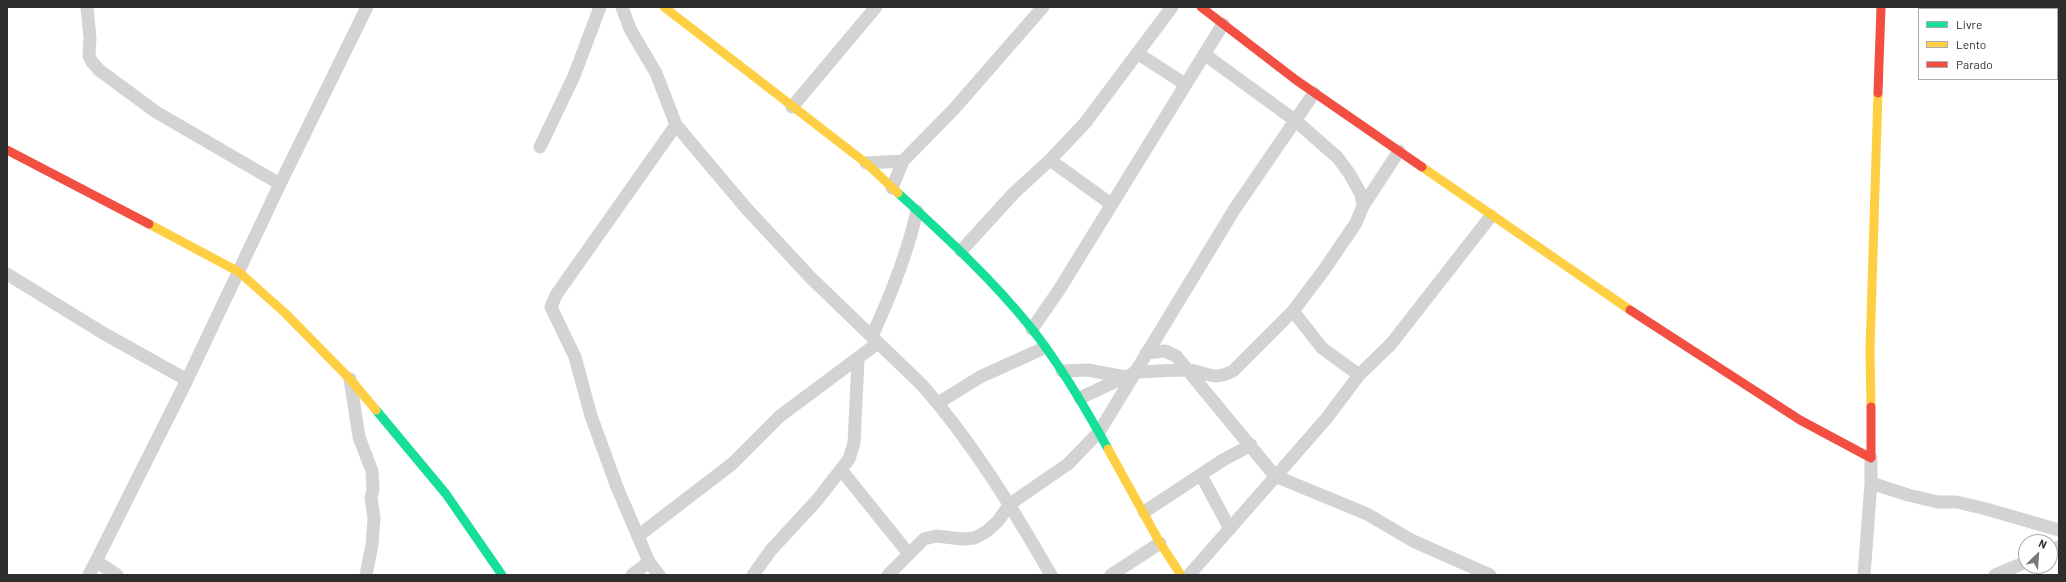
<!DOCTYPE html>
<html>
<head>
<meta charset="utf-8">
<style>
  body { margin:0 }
  #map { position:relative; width:2066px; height:582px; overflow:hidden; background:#fff; font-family:Barlow,sans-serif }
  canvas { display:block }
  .frame { position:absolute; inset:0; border:8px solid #2e2e2e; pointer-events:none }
  .legend { position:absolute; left:1918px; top:8px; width:140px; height:72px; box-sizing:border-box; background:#fff; border:1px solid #ababab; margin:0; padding:5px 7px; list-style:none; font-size:12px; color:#2e2e2e }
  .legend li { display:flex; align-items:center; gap:8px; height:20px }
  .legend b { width:20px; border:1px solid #ababab }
  .north { position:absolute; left:2018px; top:534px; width:40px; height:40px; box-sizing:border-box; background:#fff; border:1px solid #ababab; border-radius:50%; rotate:25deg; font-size:11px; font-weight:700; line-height:16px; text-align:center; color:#2e2e2e }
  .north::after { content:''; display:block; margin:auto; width:14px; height:18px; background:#777; clip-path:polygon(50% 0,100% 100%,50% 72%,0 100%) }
</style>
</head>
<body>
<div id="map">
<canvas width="2066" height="582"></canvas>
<div class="frame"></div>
<ul class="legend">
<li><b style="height:5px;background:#16e098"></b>Livre</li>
<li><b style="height:5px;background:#ffcf43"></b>Lento</li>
<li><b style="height:5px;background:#f24e42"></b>Parado</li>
</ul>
<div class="north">N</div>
</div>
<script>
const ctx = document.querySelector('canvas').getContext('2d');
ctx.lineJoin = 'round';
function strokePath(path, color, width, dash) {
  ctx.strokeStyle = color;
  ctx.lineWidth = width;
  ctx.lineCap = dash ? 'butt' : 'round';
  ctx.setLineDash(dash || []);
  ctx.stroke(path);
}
strokePath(new Path2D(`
  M 87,7 L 90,38 L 89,56 L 92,62 L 99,70 L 156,112 L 280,184
  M 622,7 L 630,29 L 656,73 L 676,125 L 746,208 L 810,277 L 922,385 C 973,443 1013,509 1051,575
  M 1137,53 L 1185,84
  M 1204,54 L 1296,121 L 1338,158 L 1349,173 L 1361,194 L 1363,206 L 1356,223 L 1324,270 L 1293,311
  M 792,107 L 876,7
  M 540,147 L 574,76 L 600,7
  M 1050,160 L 1111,204
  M 866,163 L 903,161
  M 892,188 L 903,161 L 954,109 L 1043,7
  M 1363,206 L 1399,151
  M 961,251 L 1014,193 L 1050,160 L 1085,123 L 1172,7
  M 7,274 L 103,333 L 187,380
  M 1032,329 L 1059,290 L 1223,24
  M 872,336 C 891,295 907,255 917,211
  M 1146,353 L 1165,351 L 1176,356 L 1275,476 L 1367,514 L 1413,541 L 1490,575
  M 1062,371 L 1088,370 L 1125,377
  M 1134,372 C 1151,372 1168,370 1185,370 C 1205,369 1209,383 1233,371 L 1293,311 L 1322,348 L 1359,375
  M 350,379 L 359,437 L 372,471 L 373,489 L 371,498 L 374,518 L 372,545 L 366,575
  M 1080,398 L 1127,376
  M 938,403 L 980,377 L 1044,348
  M 842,471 L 909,554
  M 1201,475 L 1230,529
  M 1871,483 L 1908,495 L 1938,502 L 1957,502 L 1986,509 L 2059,530
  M 1144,512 L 1223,460 L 1251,445
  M 638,536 L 732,464 L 780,416 L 878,343
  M 2050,551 L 2059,547
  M 96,561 L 117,575
  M 89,575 L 187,380 L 280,184 L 367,7
  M 632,575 L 649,562
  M 659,575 L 649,562 L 617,487 L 591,416 L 575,357 L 551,307 L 556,295 L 676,125
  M 753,575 L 771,550 L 818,499 L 849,459 L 854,443 L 858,360
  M 888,575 L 924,539 L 936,536 L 962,539 L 975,538 L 987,531 L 998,521 L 1010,504 L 1068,464 L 1099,432 L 1234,210 L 1314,93
  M 1111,575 L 1160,543
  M 1189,575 L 1326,419 L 1359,375 L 1391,344 L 1491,216
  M 1864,575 L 1871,483 L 1871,458
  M 1995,575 L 2026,562`), '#d3d3d3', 13);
strokePath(new Path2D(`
  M 898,193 C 945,236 992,279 1032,329 C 1061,366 1085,407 1108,449
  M 376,410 L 446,494 L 502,575`), '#16e098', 9);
strokePath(new Path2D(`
  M 664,7 L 866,163 L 898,193
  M 1422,167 L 1630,310
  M 149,224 L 239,272 L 285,313 L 350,379 L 376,410
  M 1871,407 L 1870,350 L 1878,93
  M 1108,449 L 1160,543 L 1181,575`), '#ffcf43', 9);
strokePath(new Path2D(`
  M 1201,7 L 1296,80 L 1422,167
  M 1878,93 L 1881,7
  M 7,150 L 149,224
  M 1630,310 L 1800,420 L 1871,458 L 1871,407`), '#f24e42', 9);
</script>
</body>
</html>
